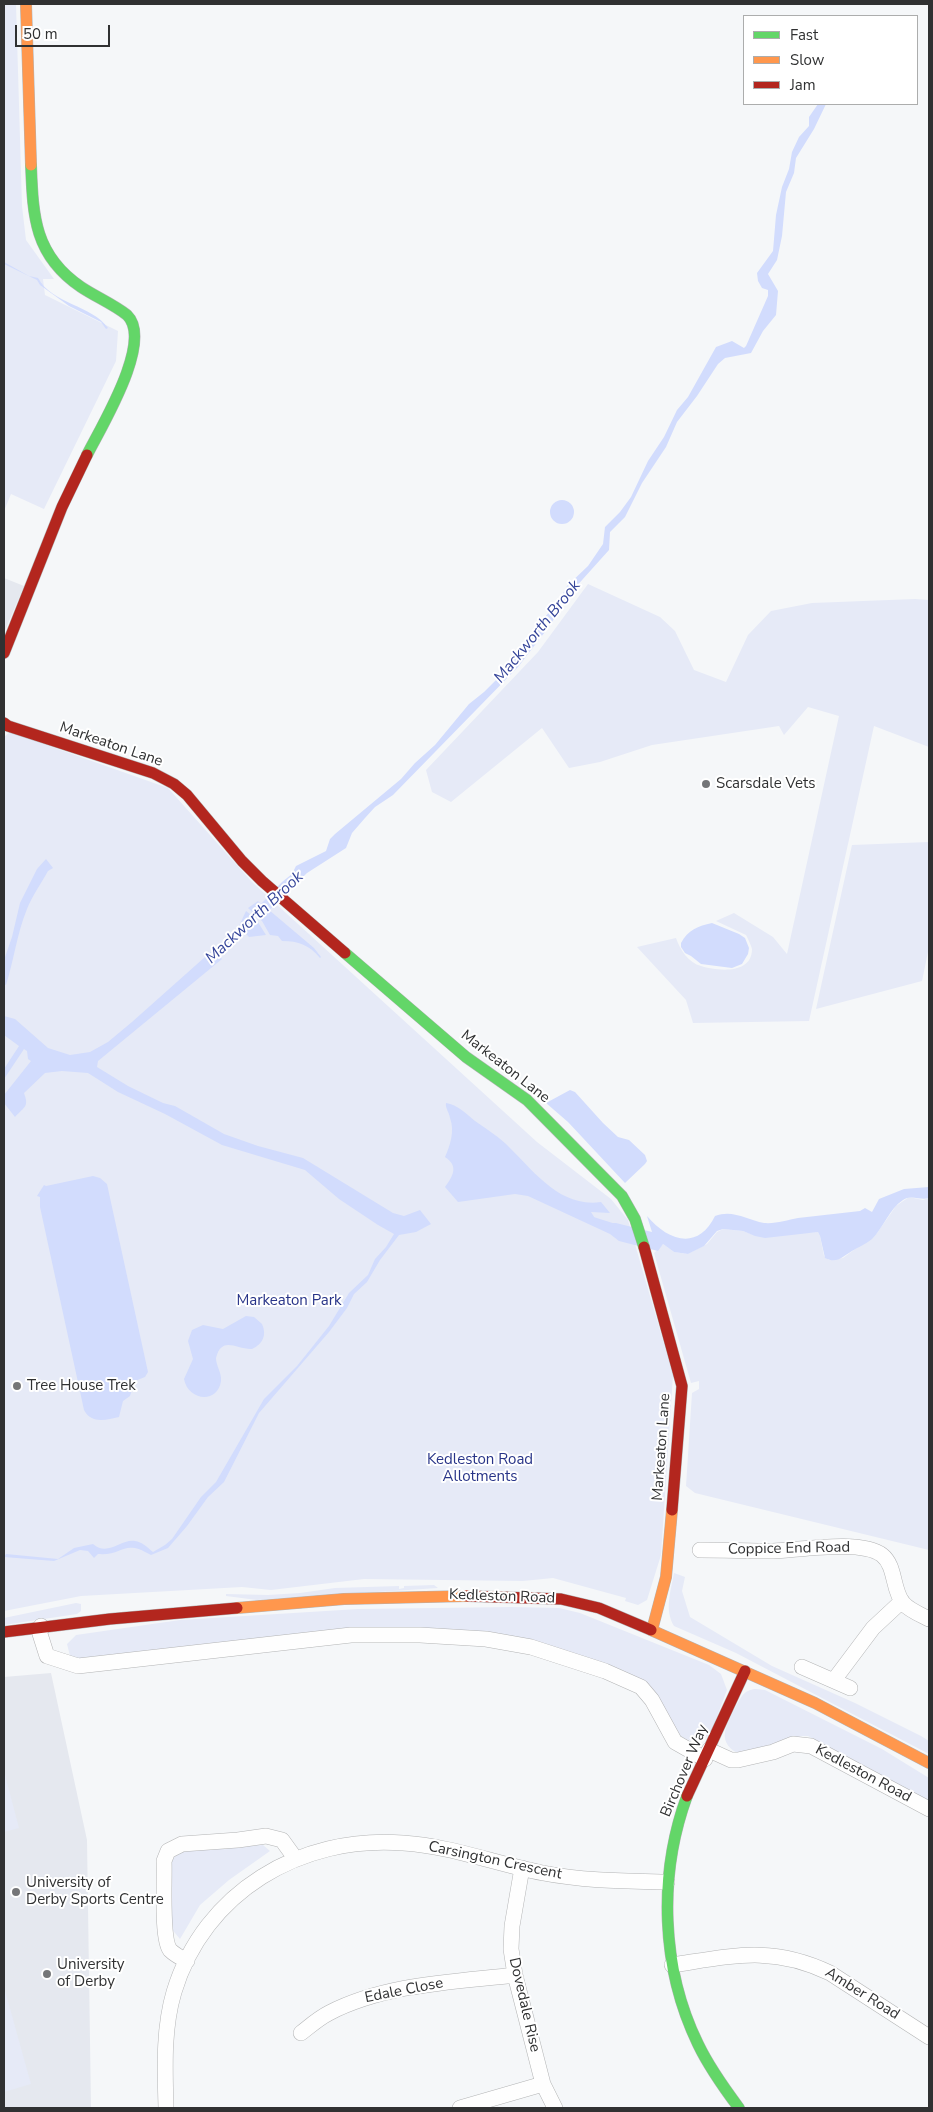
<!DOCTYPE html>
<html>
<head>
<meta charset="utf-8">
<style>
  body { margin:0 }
  #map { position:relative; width:933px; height:2112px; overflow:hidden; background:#f5f7f9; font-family:"Nunito Sans",sans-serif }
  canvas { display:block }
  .frame { position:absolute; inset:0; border:5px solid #303132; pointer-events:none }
  .legend { position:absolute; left:743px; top:15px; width:175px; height:90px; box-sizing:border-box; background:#fff; border:1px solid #acadad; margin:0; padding:6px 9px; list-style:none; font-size:15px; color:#303132 }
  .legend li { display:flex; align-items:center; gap:10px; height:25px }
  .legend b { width:25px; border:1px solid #acadad }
  .scale { position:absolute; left:15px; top:25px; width:95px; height:22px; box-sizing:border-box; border:2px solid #303132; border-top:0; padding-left:6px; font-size:15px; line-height:18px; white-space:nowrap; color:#303132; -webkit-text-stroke:4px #fff; paint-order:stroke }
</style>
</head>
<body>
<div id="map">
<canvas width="933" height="2112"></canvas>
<div class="frame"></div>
<ul class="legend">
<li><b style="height:6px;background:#63d668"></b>Fast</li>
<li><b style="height:6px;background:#ff974d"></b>Slow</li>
<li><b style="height:6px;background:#b3261e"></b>Jam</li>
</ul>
<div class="scale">50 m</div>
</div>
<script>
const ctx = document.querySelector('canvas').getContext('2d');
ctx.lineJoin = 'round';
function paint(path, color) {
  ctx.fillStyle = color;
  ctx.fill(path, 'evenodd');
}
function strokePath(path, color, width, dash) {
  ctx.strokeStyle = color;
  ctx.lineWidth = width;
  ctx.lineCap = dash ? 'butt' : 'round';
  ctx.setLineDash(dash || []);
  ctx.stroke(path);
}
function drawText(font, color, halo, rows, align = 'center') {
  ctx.font = font + ' "Nunito Sans",sans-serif';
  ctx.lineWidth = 4;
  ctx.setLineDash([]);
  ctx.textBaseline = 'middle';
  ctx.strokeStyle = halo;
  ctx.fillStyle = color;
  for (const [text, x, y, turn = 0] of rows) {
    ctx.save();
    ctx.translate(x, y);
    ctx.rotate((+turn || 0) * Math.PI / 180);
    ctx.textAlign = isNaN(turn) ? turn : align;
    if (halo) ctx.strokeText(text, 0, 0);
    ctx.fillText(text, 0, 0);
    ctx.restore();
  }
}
paint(new Path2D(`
  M 4,578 L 24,586 L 4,633 Z
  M 51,1673 L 87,1840 L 91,2108 L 4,2108 L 4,1677 Z`), '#e5e8ef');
paint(new Path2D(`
  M 4,4 L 16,4 L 22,206 L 26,240 L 54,279 L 43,279 L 45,295 L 118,331 L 116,361 L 44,509 L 11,494 L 4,511 Z
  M 588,584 L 660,617 L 675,631 L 694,670 L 726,682 L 748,635 L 771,611 L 812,603 L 915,599 L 929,600 L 929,747 L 874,726 L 809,1021 L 693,1023 L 686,1000 L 637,947 L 676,938 C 680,950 689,963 701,966 C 717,971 752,975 752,949 C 751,945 748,939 746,935 L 716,921 L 734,913 L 773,937 L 787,954 L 839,716 L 808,707 L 784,735 L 779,726 L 652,745 L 600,762 L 569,768 L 542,728 L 451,802 L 432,792 L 426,770 L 538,652 Z
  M 10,732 L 168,788 L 252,882 L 537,1142 L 611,1199 L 628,1220 L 673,1375 L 661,1555 L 647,1600 L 638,1605 L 625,1601 L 626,1598 L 553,1578 L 523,1581 L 364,1579 L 271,1590 L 242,1587 L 81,1596 L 4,1611 L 4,737 Z
  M 929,842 L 929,947 L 922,981 L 816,1009 L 852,845 Z
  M 909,1197 L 923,1200 L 929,1198 L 929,1550 L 695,1493 L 686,1486 L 692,1393 L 699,1389 L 699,1381 L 691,1383 L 654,1253 L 663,1244 L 674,1252 L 688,1254 L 707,1244 L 717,1232 L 723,1229 L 743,1231 L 754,1235 L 818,1232 L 820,1236 L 824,1256 L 829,1260 L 843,1258 L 877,1233 L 896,1206 Z
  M 674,1573 L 685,1577 L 682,1591 L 690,1617 L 772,1666 L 855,1703 L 921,1736 L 929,1741 L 929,1754 L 736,1653 L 674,1626 C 664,1610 671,1590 674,1573 Z
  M 434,1585 L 438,1588 L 257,1600 L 226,1596 L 226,1594 L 268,1595 L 300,1593 L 335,1588 L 399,1586 L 399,1589 L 404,1588 L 404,1586 Z
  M 76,1603 L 81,1604 L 81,1611 L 77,1614 L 4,1625 L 4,1618 Z
  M 511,1607 L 559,1608 L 580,1613 L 709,1665 L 721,1674 L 727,1690 L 710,1735 C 705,1737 700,1741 695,1741 C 672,1741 650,1698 637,1680 L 436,1629 L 78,1663 L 70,1656 L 67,1644 L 76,1635 L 180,1620 L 358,1609 Z
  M 756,1689 L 765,1690 L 882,1749 L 929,1778 L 929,1802 L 808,1736 L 801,1736 L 739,1754 C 731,1750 723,1743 725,1732 C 726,1725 738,1701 742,1696 C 746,1691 751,1689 756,1689 Z
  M 4,1771 L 19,1828 L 4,1832 Z
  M 263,1845 L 270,1851 L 229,1880 L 200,1905 L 180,1939 L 170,1927 L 169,1863 L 178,1853 L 187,1849 Z
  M 4,1987 L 31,2084 L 4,2092 Z`), '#e6eaf7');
paint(new Path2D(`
  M 818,104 L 826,104 L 814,129 L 796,158 L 794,173 L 786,192 L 782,236 L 777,260 L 768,274 L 778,291 L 776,315 L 763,331 L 751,353 L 725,358 L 718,364 L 697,396 L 677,422 L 666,447 L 642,483 L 625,517 L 610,532 L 609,550 L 565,599 L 551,624 L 518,667 L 393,795 L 375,807 L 365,818 L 352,833 L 346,848 L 307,873 L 269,910 L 314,948 L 321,957 L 320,958 C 309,945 299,941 282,941 L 278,936 L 270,935 L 262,921 L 248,908 L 258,901 L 261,904 L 282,882 L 292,874 L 296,866 L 326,851 L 330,839 L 335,834 L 401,779 L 415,763 L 435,745 L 469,704 L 484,692 L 497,679 L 520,647 L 560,599 L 567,586 L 588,566 L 603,544 L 605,527 L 620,512 L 631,497 L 648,461 L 664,437 L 677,410 L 688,397 L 716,347 L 732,341 L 744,348 L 746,346 L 768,296 L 768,290 L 762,288 L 758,281 L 757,273 L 773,251 L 776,215 L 782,187 L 789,169 L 792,152 L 799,137 L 809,126 L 809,117 Z
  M 4,262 L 29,276 L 38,278 C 52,304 92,305 108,328 L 106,329 L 101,322 L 69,306 L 40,285 L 37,280 L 4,264 Z
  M550 512a12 12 0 1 1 24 0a12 12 0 1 1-24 0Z
  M 46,859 L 53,868 L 48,871 C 41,884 32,896 27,909 C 17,933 14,960 6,985 L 4,984 L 4,960 L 12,937 L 20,903 L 37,869 Z
  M 246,911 L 256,919 L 266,935 L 249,937 L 239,926 Z
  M 712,923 L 739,934 L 745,938 L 749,948 L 748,954 L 742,964 L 732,968 L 701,964 L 691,956 L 685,953 L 681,947 L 681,943 C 688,930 698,926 712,923 Z
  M 214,949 L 222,959 L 98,1061 L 97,1067 L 128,1086 L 163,1103 L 175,1106 L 224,1134 L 258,1146 L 303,1158 L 393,1213 L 404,1216 L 420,1210 L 431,1224 L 416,1232 L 399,1235 L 380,1260 L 367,1282 L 354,1294 L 347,1308 L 329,1332 L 259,1413 L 224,1482 L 208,1497 L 187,1526 L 168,1548 L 151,1555 C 123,1538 124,1556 98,1554 L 94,1558 L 88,1551 L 80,1550 L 54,1561 L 4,1557 L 6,1554 L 58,1559 L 74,1548 L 93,1544 C 108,1557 120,1539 135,1541 C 142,1542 147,1547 153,1552 L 165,1545 L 172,1539 L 201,1497 L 216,1482 L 264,1399 L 297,1366 L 329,1326 L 349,1293 L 368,1275 L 375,1259 L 386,1247 L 394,1234 L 378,1225 L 339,1199 L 305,1170 L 222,1145 L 165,1114 L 118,1092 L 88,1073 L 62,1071 L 45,1073 L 24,1093 C 29,1107 25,1106 15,1117 L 4,1103 L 4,1095 L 31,1061 L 28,1059 L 27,1051 L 24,1049 L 4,1079 L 4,1069 L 19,1046 L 4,1035 L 4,1016 L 15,1019 L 48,1048 L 70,1055 L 90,1052 L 108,1042 L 132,1022 Z
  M 570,1090 L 575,1092 L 603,1123 L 618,1137 L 629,1140 L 645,1155 L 647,1161 L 645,1164 L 625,1183 L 568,1122 L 546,1103 Z
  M 446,1103 C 458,1105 465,1113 475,1121 C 485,1128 496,1135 506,1144 C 533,1170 559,1208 601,1202 L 610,1213 L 591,1212 L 596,1220 L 605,1223 L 616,1223 L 652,1232 L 647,1216 C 668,1241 698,1251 715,1216 C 733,1209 747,1220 764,1223 C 776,1224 787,1220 798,1218 C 819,1216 839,1213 860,1211 L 865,1208 L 872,1212 L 879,1199 L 904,1189 L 929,1187 L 929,1198 C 920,1201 912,1194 903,1200 C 889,1209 884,1227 872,1239 C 866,1244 858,1247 852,1251 C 842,1257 837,1264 825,1258 L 820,1236 L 818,1232 L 765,1238 L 755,1236 L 743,1231 L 723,1229 L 717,1231 L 704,1246 L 688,1254 L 674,1252 L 663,1244 L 658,1251 L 619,1241 L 610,1234 L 528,1196 L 515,1194 L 458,1202 L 445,1187 C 453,1176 459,1166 445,1157 C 450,1146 455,1131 450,1118 C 449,1112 445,1108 446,1103 Z
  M 93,1176 L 100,1178 L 107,1184 L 148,1372 L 145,1377 L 135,1381 L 130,1396 L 123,1401 L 119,1417 C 106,1420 91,1424 84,1410 L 40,1207 L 40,1197 L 37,1196 L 44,1185 L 46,1186 Z
  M 246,1316 L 254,1317 L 262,1324 C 267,1335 263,1344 252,1349 C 237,1350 222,1335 216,1358 C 216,1366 222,1373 221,1381 C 218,1404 188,1401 184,1379 L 193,1359 L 188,1341 L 192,1330 L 203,1325 L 223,1329 Z`), '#d2dcfd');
strokePath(new Path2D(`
  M 215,956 L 246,929
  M 593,1219 L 612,1225`), '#d2dcfd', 4);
const street = new Path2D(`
  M 700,1550 C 724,1550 749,1551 773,1551 C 799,1550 862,1539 882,1555 C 896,1566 892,1589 903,1603 C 909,1610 921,1615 929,1619
  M 41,1626 L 40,1634 L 47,1656 L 78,1666 L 351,1635 L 420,1635 L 486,1639 L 531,1647 L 605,1671 L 641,1687 L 652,1700 L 675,1742 L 705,1759
  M 802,1667 L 850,1688
  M 834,1680 L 873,1628 L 902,1601
  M 709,1750 L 731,1760 L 738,1760 L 773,1752 L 793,1744 L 811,1746 L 929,1809
  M 522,1868 L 512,1926 L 511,1949 L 515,1975 L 543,2084 L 555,2108
  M 187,1961 C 181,1958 175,1955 170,1950 C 161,1938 165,1879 164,1861 L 168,1851 L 182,1844 L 238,1840 L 266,1836 L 282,1840 L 295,1858
  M 672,1965 C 732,1956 772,1945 830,1973 L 929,2037
  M 301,2033 C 310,2026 319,2018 329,2013 C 385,1984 453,1982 515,1975
  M 166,2108 C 165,2069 163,2029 174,1992 C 204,1892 301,1835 403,1843 C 451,1846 496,1864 543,1873 C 584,1881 626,1881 667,1882
  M 460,2108 L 543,2084`);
const fast = new Path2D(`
  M 31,165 C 33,216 34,255 81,287 C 96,297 113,304 127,315 C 154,341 101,427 87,455
  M 345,953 L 466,1057 L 527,1100 L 622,1196 L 635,1219 L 644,1247
  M 687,1796 C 658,1875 661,1968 698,2044 C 709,2067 724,2088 739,2108`);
const slow = new Path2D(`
  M 26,4 L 31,165
  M 237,1608 L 344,1599 L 467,1596
  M 651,1630 L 815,1703 L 929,1763
  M 652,1630 L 666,1577 L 672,1510`);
const jam = new Path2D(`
  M 4,653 L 62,507 L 87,455
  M 4,723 L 8,726 L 153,773 L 174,784 L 187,795 L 242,861 L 262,881 L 345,953
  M 644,1247 L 682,1386 L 672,1510
  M 467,1596 L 561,1599 L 599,1608 L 651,1630
  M 4,1632 L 110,1619 L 237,1608
  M 687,1796 L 745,1671`);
strokePath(street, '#b3b4b5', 16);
strokePath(fast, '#b3b4b5', 12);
strokePath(slow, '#b3b4b5', 12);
strokePath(jam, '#b3b4b5', 12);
strokePath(street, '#fefefe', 15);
strokePath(fast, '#63d668', 11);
strokePath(slow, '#ff974d', 11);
strokePath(jam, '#b3261e', 11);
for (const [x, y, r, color] of [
  [706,784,5,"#757678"],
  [17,1386,5,"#757678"],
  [16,1892,5,"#757678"],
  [47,1974,5,"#757678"]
]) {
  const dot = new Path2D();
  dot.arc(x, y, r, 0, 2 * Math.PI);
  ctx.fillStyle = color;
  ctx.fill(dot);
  strokePath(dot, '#fff', 2);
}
drawText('15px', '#303132', '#fff', [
  ["Markeaton Lane",111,745,19],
  ["Markeaton Lane",505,1067,38],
  ["Markeaton Lane",662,1447,-86],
  ["Coppice End Road",789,1549,-1],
  ["Kedleston Road",502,1597,2],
  ["Birchover Way",685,1771,-67],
  ["Kedleston Road",863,1774,28],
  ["Carsington Crescent",495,1861,12],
  ["Edale Close",404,1991,-11],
  ["Amber Road",862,1994,32],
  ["Dovedale Rise",524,2005,77]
]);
drawText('15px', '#303132', '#fff', [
  ["Scarsdale Vets",716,784],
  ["Tree House Trek",27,1386],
  ["University of",26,1883],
  ["Derby Sports Centre",26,1900],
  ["University",57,1965],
  ["of Derby",57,1982]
], 'left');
drawText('15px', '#283488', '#fff', [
  ["Markeaton Park",289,1301],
  ["Kedleston Road",480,1460],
  ["Allotments",480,1477]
]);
drawText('italic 16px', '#35459a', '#fff', [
  ["Mackworth Brook",538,632,-51],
  ["Mackworth Brook",255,918,-43]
]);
</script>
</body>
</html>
